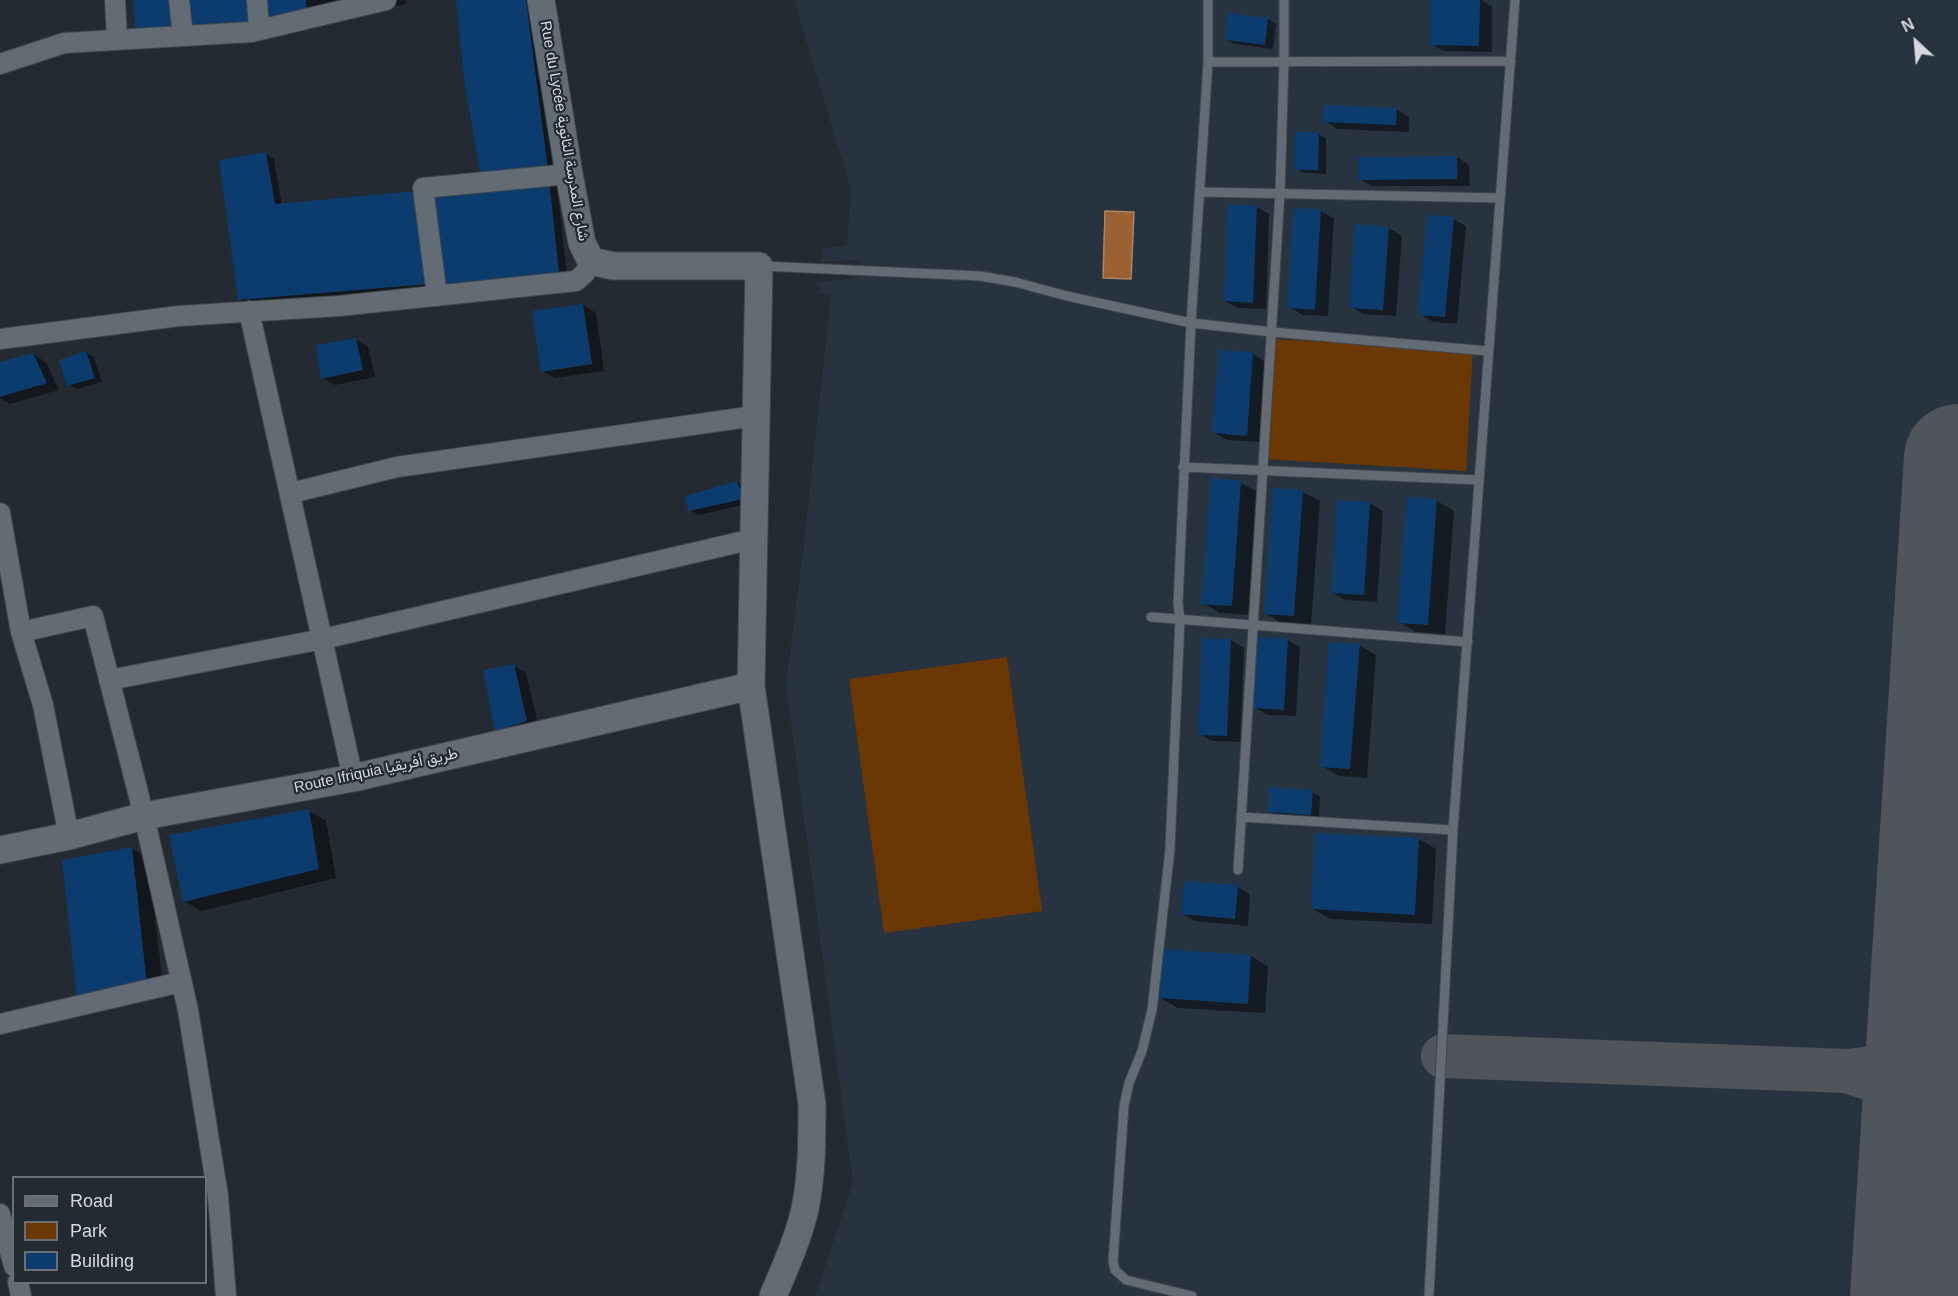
<!DOCTYPE html>
<html>
<head>
<meta charset="utf-8">
<style>
  body { margin:0 }
  #map { position:relative; width:1958px; height:1296px; overflow:hidden; background:#242a32; font-family:Arial,sans-serif }
  canvas { display:block }
  .legend { position:absolute; left:12px; top:1176px; width:195px; height:108px; box-sizing:border-box; background:#242a32; border:2px solid #6b7077; margin:0; padding:8px 10px; list-style:none; font-size:18px; color:#d5d9df }
  .legend li { display:flex; align-items:center; gap:12px; height:30px }
  .legend b { width:30px; border:2px solid #6b7077 }
  .north { position:absolute; left:1886px; top:12px; width:60px; height:60px; -webkit-text-stroke:4px #242a32; paint-order:stroke; rotate:334deg; font-size:16px; font-weight:700; line-height:24px; text-align:center; color:#d5d9df }
  .north::after { content:''; display:block; margin:auto; width:21px; height:27px; background:#d5d9df; clip-path:polygon(50% 0,100% 100%,50% 72%,0 100%) }
</style>
</head>
<body>
<div id="map">
<canvas width="1958" height="1296"></canvas>
<ul class="legend">
<li><b style="height:8px;background:#636b74"></b>Road</li>
<li><b style="height:16px;background:#6b3703"></b>Park</li>
<li><b style="height:16px;background:#0c3c6d"></b>Building</li>
</ul>
<div class="north">N</div>
</div>
<script>
const ctx = document.querySelector('canvas').getContext('2d');
ctx.lineJoin = 'round';
function paint(path, color) {
  ctx.fillStyle = color;
  ctx.fill(path, 'evenodd');
}
function strokePath(path, color, width, dash) {
  ctx.strokeStyle = color;
  ctx.lineWidth = width;
  ctx.lineCap = dash ? 'butt' : 'round';
  ctx.setLineDash(dash || []);
  ctx.stroke(path);
}
function drawText(font, color, halo, rows, align = 'center') {
  ctx.font = font + ' Arial,Vazirmatn,sans-serif';
  ctx.lineWidth = 4.5;
  ctx.setLineDash([]);
  ctx.textBaseline = 'middle';
  ctx.strokeStyle = halo;
  ctx.fillStyle = color;
  for (const [text, x, y, turn = 0] of rows) {
    ctx.save();
    ctx.translate(x, y);
    ctx.rotate((+turn || 0) * Math.PI / 180);
    ctx.textAlign = isNaN(turn) ? turn : align;
    if (halo) ctx.strokeText(text, 0, 0);
    ctx.fillText(text, 0, 0);
    ctx.restore();
  }
}
paint(new Path2D(`
  M 794,0 L 1958,0 L 1958,1296 L 815,1296 L 853,1183 L 786,685 L 804,544 L 831,295 L 819,293 L 819,282 L 856,278 L 859,260 L 822,262 L 823,248 L 847,246 L 851,189 Z`), '#283340');
paint(new Path2D(`
  M 1272,339 L 1473,350 L 1466,471 L 1265,459 Z
  M 1007,657 L 1042,911 L 884,933 L 849,679 Z`), '#6b3703');
const water = new Path2D(`
  M 1105,211 L 1134,212 L 1131,279 L 1103,278 Z`);
paint(water, '#9c6132');
strokePath(water, '#ad8566', 1.5);
paint(new Path2D(`
  M 134,0 L 406,0 L 406,4 L 336,18 Z
  M 458,0 L 533,0 L 556,173 L 491,180 Z
  M 1432,0 L 1481,0 L 1492,6 L 1492,52 L 1444,51 L 1431,44 Z
  M 1268,19 L 1276,24 L 1273,49 L 1235,44 L 1226,40 Z
  M 1397,109 L 1409,117 L 1409,132 L 1337,129 L 1325,121 Z
  M 1318,134 L 1326,138 L 1326,174 L 1304,173 L 1296,169 Z
  M 266,154 L 274,159 L 282,205 L 436,288 L 247,303 L 239,299 Z
  M 1457,157 L 1469,165 L 1470,186 L 1372,186 L 1359,179 Z
  M 557,185 L 567,277 L 451,290 L 434,199 Z
  M 1257,207 L 1269,214 L 1266,309 L 1238,308 L 1225,301 Z
  M 1295,209 L 1321,211 L 1334,218 L 1328,316 L 1302,315 L 1289,307 Z
  M 1453,219 L 1466,226 L 1457,324 L 1433,322 L 1420,314 Z
  M 1357,226 L 1389,228 L 1402,236 L 1396,316 L 1363,314 L 1351,307 Z
  M 583,305 L 596,313 L 604,371 L 555,378 L 542,371 Z
  M 356,339 L 368,347 L 375,377 L 335,385 L 323,378 Z
  M 86,353 L 94,357 L 102,382 L 77,389 L 69,385 Z
  M 33,354 L 46,362 L 59,390 L 10,404 L 0,398 L 0,364 Z
  M 1252,354 L 1265,361 L 1259,442 L 1227,440 L 1214,433 Z
  M 737,482 L 745,487 L 751,503 L 698,515 L 690,510 Z
  M 1240,482 L 1258,492 L 1248,615 L 1220,613 L 1203,603 Z
  M 1303,492 L 1320,501 L 1311,625 L 1282,623 L 1265,613 Z
  M 1437,501 L 1454,511 L 1445,634 L 1416,632 L 1399,622 Z
  M 1370,503 L 1383,511 L 1377,602 L 1345,600 L 1333,593 Z
  M 1204,639 L 1231,640 L 1244,648 L 1240,742 L 1212,741 L 1200,734 Z
  M 1288,640 L 1300,647 L 1296,716 L 1267,715 L 1254,707 Z
  M 1359,645 L 1376,655 L 1367,778 L 1339,776 L 1322,766 Z
  M 514,666 L 526,673 L 539,728 L 509,737 L 496,730 Z
  M 1312,792 L 1320,796 L 1319,819 L 1277,816 L 1269,811 Z
  M 309,811 L 326,821 L 336,878 L 201,911 L 184,901 Z
  M 1419,839 L 1436,849 L 1432,924 L 1330,919 L 1313,909 Z
  M 131,848 L 148,858 L 164,995 L 95,1009 Z
  M 1238,887 L 1250,894 L 1248,926 L 1195,921 L 1182,914 Z
  M 1251,956 L 1268,966 L 1265,1013 L 1178,1008 L 1160,998 Z`), '#0007');
strokePath(new Path2D(`
  M 1443,1056 L 1847,1071 C 1857,1075 1869,1077 1878,1083 C 1906,1102 1908,1137 1912,1167
  M 1847,1071 C 1855,1070 1864,1070 1871,1068 C 1899,1060 1911,1029 1922,1006`), '#50555c', 44);
strokePath(new Path2D(`
  M 1904,1296 L 1958,458`), '#50555c', 108);
paint(new Path2D(`
  M 133,0 L 173,0 L 176,28 L 135,31 Z
  M 184,0 L 250,0 L 251,24 L 186,28 Z
  M 260,0 L 306,0 L 307,11 L 261,24 Z
  M 456,0 L 526,0 L 548,169 L 481,176 L 465,88 Z
  M 1430,0 L 1480,0 L 1479,46 L 1430,45 Z
  M 1228,13 L 1268,18 L 1265,45 L 1225,40 Z
  M 1324,105 L 1397,108 L 1396,125 L 1323,122 Z
  M 1295,132 L 1319,132 L 1318,170 L 1294,170 Z
  M 266,152 L 275,204 L 416,191 L 429,284 L 238,300 L 219,160 Z
  M 1457,156 L 1457,179 L 1358,180 L 1358,157 Z
  M 549,178 L 559,273 L 442,286 L 433,198 L 479,193 L 478,186 Z
  M 1228,204 L 1257,206 L 1253,303 L 1224,301 Z
  M 1294,208 L 1321,209 L 1315,310 L 1287,308 Z
  M 1427,215 L 1454,217 L 1445,317 L 1418,315 Z
  M 1355,224 L 1389,227 L 1383,310 L 1349,308 Z
  M 583,304 L 592,364 L 541,372 L 532,311 Z
  M 356,338 L 363,370 L 321,379 L 316,345 Z
  M 1219,350 L 1253,352 L 1247,436 L 1212,433 Z
  M 86,351 L 95,378 L 67,386 L 59,360 Z
  M 33,353 L 47,383 L 0,397 L 0,362 Z
  M 1211,478 L 1241,481 L 1232,606 L 1201,604 Z
  M 737,481 L 744,499 L 688,511 L 685,496 Z
  M 1273,488 L 1303,490 L 1294,616 L 1264,614 Z
  M 1407,497 L 1437,499 L 1428,625 L 1397,623 Z
  M 1337,500 L 1370,502 L 1364,595 L 1331,593 Z
  M 1257,637 L 1288,639 L 1284,710 L 1253,708 Z
  M 1202,638 L 1231,639 L 1227,736 L 1198,735 Z
  M 1329,642 L 1360,644 L 1350,769 L 1320,767 Z
  M 514,664 L 527,721 L 495,731 L 483,670 Z
  M 1269,787 L 1313,790 L 1311,815 L 1268,812 Z
  M 309,809 L 319,869 L 183,902 L 169,835 Z
  M 1315,833 L 1419,838 L 1415,915 L 1311,909 Z
  M 132,847 L 147,985 L 77,1000 L 62,860 Z
  M 1184,881 L 1238,885 L 1235,919 L 1181,914 Z
  M 1162,949 L 1251,955 L 1248,1004 L 1159,998 Z`), '#0c3c6d');
const lane = new Path2D(`
  M 1208,62 L 1511,61
  M 1200,192 L 1500,198
  M 762,266 L 980,276 L 1015,282 L 1067,296 L 1191,323 L 1272,332 L 1488,351
  M 1183,467 L 1479,480
  M 1151,617 L 1468,642
  M 1241,817 L 1453,830
  M 1238,870 L 1280,193 L 1284,62 L 1284,0
  M 1192,1296 L 1126,1280 L 1115,1270 L 1113,1261 L 1124,1106 L 1129,1083 L 1142,1051 L 1152,1010 L 1170,849 L 1180,619 L 1178,603 L 1191,323 L 1208,62 L 1208,0
  M 1429,1296 L 1453,830 L 1515,0`);
const street = new Path2D(`
  M 115,0 L 117,40
  M 179,0 L 183,36
  M 257,0 L 259,30
  M 0,64 L 64,43 L 251,32 L 386,0
  M 437,296 L 423,188 L 569,174
  M 249,311 L 353,778
  M 0,339 L 179,316 L 339,306 L 576,281 L 585,273 L 591,261
  M 291,493 L 397,467 L 755,416
  M 0,513 L 21,632 L 43,705 L 69,836
  M 21,632 L 93,616 L 144,816 L 188,1010 L 218,1196 L 226,1296
  M 109,680 L 323,639 L 753,539
  M 0,1024 L 181,982
  M 0,1214 L 14,1266
  M 18,1282 L 21,1296`);
const secondary = new Path2D(`
  M 541,0 L 569,174 L 582,243 L 591,261 L 613,266 L 759,266 L 751,686 L 812,1104 C 812,1139 812,1175 805,1209 C 798,1239 785,1268 773,1296
  M 0,850 L 69,836 L 144,816 L 353,778 L 751,686`);
strokePath(lane, '#41464d', 11);
strokePath(street, '#41464d', 22);
strokePath(secondary, '#41464d', 29);
strokePath(lane, '#636b74', 9);
strokePath(street, '#636b74', 20);
strokePath(secondary, '#636b74', 27);
drawText('15px', '#d5d9df', '#242a32', [
  ["Rue du Lycée شارع المدرسة الثانوية",564,131,80],
  ["Route Ifriquia طريق أفريقيا",376,771,-12]
]);
</script>
</body>
</html>
